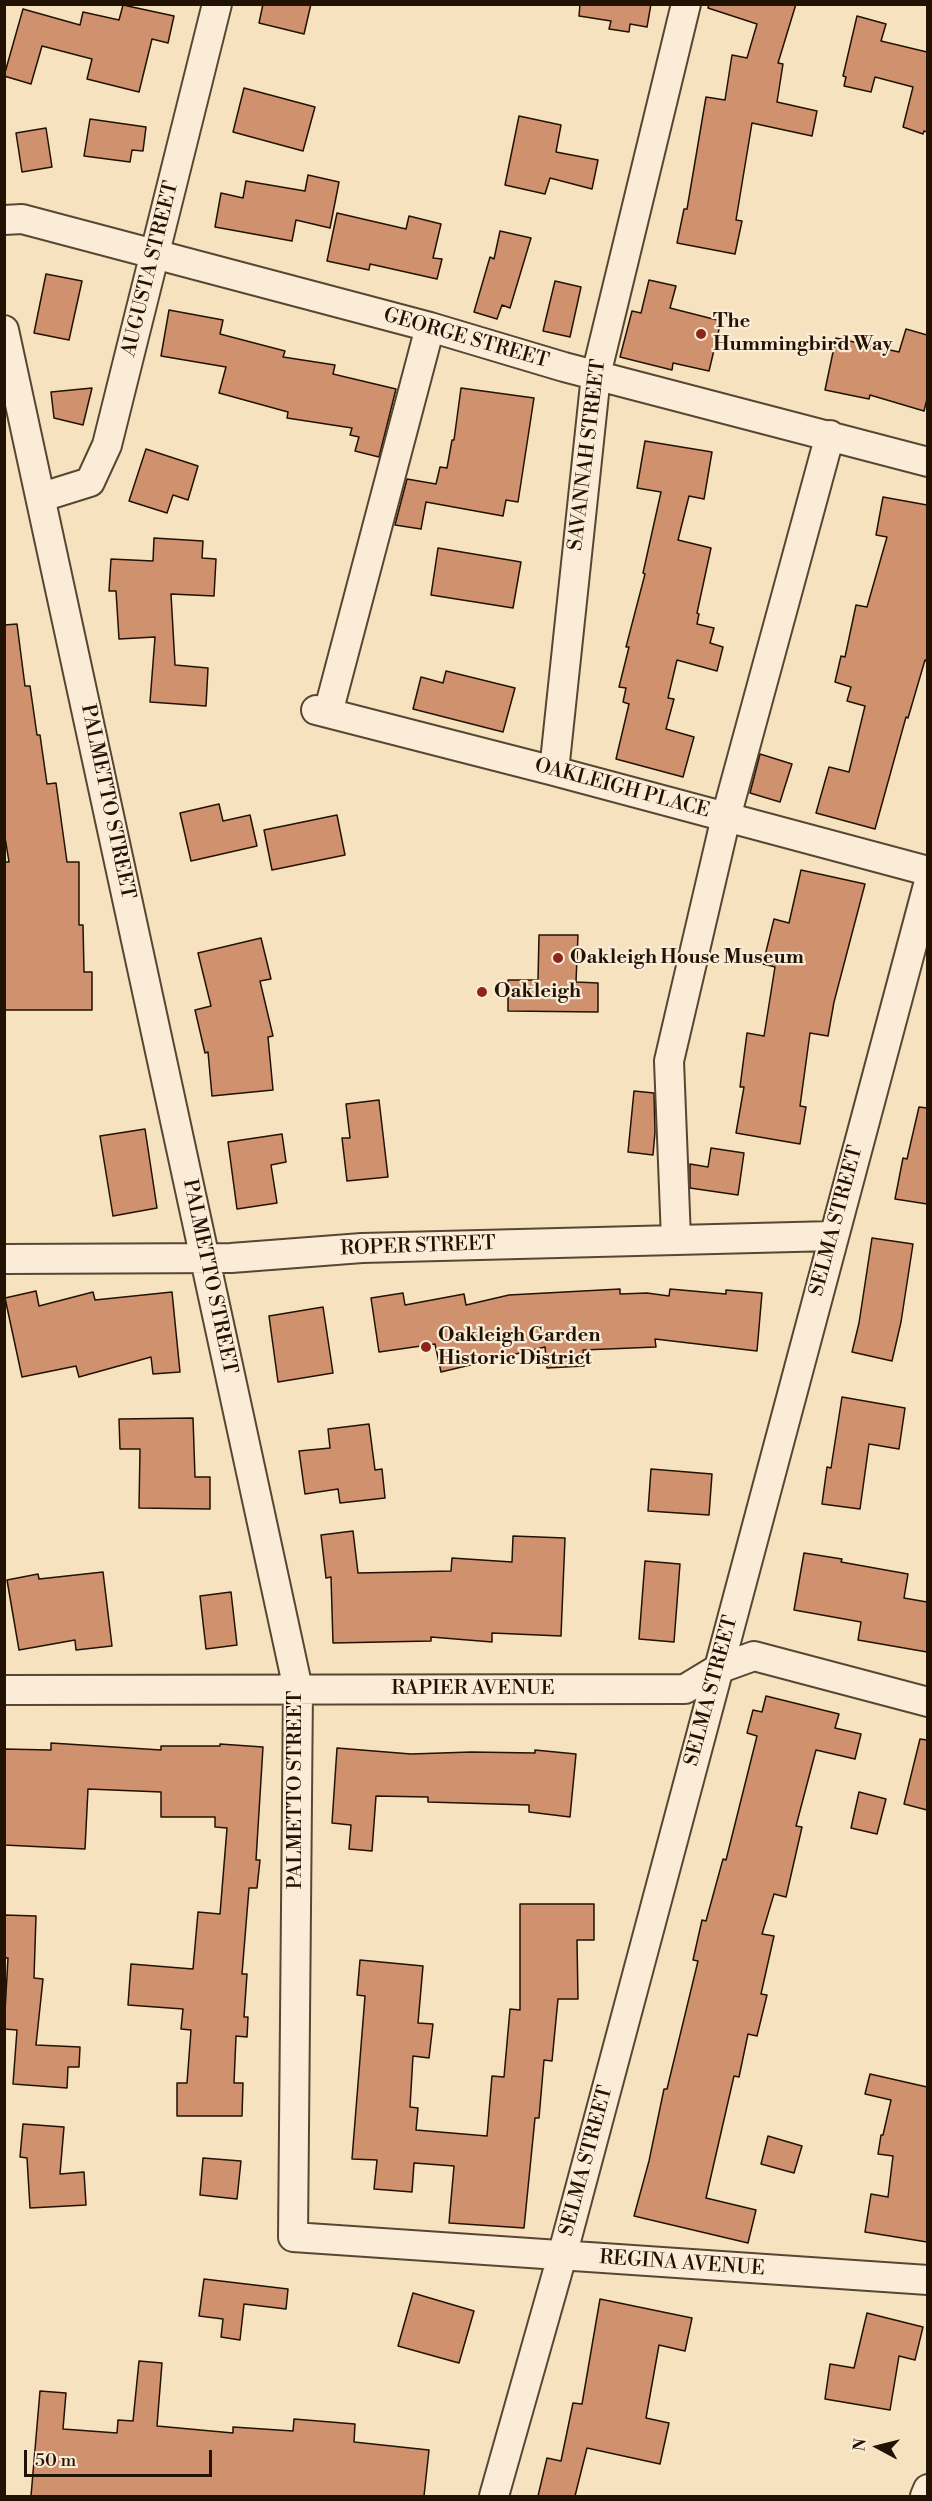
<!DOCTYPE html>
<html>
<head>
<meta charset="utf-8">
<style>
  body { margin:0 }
  #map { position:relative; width:932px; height:2501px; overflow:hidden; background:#f7e2c0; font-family:"Libre Bodoni",serif }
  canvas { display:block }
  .frame { position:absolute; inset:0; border:6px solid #221203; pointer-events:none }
  .north { position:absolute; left:848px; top:2417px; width:60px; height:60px; -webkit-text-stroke:4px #faecd6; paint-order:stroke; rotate:277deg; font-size:16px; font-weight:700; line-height:24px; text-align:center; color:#221203 }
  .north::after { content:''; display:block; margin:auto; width:21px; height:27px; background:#221203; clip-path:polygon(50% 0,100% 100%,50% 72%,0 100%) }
  .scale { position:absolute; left:24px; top:2450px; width:188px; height:27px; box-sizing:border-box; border:3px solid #221203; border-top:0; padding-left:8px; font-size:18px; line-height:21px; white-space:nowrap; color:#221203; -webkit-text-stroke:4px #faecd6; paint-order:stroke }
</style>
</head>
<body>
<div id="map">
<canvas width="932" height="2501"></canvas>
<div class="frame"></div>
<div class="north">N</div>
<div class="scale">50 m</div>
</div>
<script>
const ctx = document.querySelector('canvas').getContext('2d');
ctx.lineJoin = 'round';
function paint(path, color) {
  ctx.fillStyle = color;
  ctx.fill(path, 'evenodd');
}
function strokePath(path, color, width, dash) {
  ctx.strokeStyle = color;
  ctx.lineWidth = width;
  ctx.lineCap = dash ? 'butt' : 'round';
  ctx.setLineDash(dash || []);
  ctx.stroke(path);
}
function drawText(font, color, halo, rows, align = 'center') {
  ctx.font = font + ' "Libre Bodoni",serif';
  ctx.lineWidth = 4.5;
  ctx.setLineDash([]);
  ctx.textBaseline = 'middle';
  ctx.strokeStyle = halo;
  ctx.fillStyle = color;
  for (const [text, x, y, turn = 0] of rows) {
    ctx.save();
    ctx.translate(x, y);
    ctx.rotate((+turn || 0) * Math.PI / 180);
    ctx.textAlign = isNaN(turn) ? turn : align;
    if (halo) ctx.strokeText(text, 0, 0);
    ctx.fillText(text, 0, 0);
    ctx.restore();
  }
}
const building = new Path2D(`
  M 263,4 L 311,4 L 304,34 L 259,23 Z
  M 580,4 L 651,4 L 647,27 L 630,24 L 629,32 L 609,29 L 611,21 L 579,16 Z
  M 709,4 L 796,4 L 778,63 L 783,64 L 777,102 L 817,111 L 812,136 L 752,123 L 736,220 L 742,221 L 735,254 L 677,243 L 684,209 L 687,209 L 706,97 L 725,100 L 732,55 L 747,58 L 757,24 L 708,8 Z
  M 123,5 L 174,16 L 168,43 L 152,39 L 139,92 L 87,79 L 92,59 L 42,46 L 31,84 L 4,76 L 23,9 L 80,25 L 83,12 L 119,20 Z
  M 857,16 L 886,24 L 881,41 L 927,52 L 927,132 L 924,131 L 923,134 L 903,127 L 913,87 L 875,77 L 871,92 L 844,86 L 846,77 L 843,76 Z
  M 244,88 L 315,107 L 303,151 L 233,132 Z
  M 519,116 L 561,125 L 556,152 L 598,160 L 592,189 L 550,178 L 545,194 L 505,185 Z
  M 90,119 L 146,127 L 143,151 L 132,150 L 130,162 L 84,156 Z
  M 46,128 L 52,167 L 22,172 L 16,133 Z
  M 308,175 L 339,182 L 330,228 L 296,220 L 292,241 L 215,227 L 221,193 L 243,198 L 246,181 L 305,191 Z
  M 337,213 L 406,229 L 409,216 L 441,224 L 433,258 L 442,259 L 437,279 L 370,264 L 369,270 L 327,261 Z
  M 500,231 L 531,238 L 510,308 L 502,305 L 497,319 L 474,312 L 490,257 L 494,259 Z
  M 46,274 L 82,281 L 69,340 L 34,333 Z
  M 649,280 L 676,286 L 670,308 L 721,321 L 709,371 L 673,363 L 672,370 L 620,357 L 632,311 L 641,313 Z
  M 555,281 L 581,287 L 570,337 L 543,331 Z
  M 169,310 L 223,320 L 220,334 L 285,351 L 283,357 L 335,365 L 333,374 L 396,389 L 379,457 L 355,451 L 359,437 L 350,435 L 352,428 L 287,418 L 288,412 L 219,393 L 226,367 L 161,356 Z
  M 906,329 L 927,335 L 927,399 L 924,411 L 870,395 L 869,399 L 825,390 L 836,338 L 899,352 Z
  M 92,388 L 83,425 L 54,418 L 51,392 Z
  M 461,388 L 534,398 L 518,502 L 506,500 L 503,516 L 426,502 L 421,529 L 395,525 L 407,479 L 436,484 L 440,467 L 447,468 L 452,440 L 454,440 Z
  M 645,441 L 712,452 L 704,499 L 689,496 L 678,540 L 711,548 L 697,613 L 699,614 L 697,624 L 714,628 L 710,643 L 723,647 L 717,671 L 677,660 L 668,698 L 674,699 L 666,729 L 694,737 L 683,777 L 616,759 L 629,704 L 623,702 L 626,688 L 619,687 L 629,647 L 626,647 L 645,574 L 643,573 L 661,492 L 637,488 Z
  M 146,449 L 198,466 L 188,500 L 173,495 L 167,513 L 129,501 Z
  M 883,497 L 927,505 L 927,661 L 925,660 L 908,718 L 906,717 L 875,829 L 816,813 L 829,767 L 849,772 L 865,706 L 847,701 L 851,687 L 835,682 L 841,656 L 845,657 L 856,605 L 867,607 L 887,537 L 876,535 Z
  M 154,538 L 203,541 L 202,558 L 216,559 L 214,596 L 171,594 L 175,665 L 208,668 L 206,706 L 150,702 L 155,637 L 119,639 L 116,591 L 109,591 L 111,559 L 153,561 Z
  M 438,548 L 521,562 L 513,608 L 431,595 Z
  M 17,624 L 25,686 L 30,686 L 37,735 L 40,735 L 47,784 L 56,783 L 67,862 L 79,862 L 79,925 L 83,925 L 84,972 L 92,972 L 92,1010 L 4,1010 L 4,862 L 9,862 L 4,831 L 4,625 Z
  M 446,671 L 515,688 L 503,732 L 413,709 L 421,677 L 443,683 Z
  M 760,754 L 792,764 L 780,802 L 750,793 Z
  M 219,804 L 223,821 L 250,815 L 257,846 L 191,861 L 180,813 Z
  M 337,815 L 345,855 L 272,870 L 264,830 Z
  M 801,870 L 865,884 L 834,1002 L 828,1036 L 810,1033 L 800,1106 L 806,1107 L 800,1144 L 736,1133 L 744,1087 L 740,1087 L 747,1033 L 764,1036 L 775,967 L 763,964 L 774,919 L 789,923 Z
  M 539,935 L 578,935 L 576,982 L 598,983 L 598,1012 L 508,1011 L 508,980 L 538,980 Z
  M 261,938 L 271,979 L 260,981 L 273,1036 L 268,1037 L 273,1090 L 212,1096 L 208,1052 L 205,1053 L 195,1010 L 211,1006 L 198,953 Z
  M 634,1091 L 654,1093 L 655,1132 L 653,1155 L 628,1152 Z
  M 379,1100 L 388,1177 L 347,1181 L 342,1138 L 350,1138 L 346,1104 Z
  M 919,1107 L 927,1108 L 927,1204 L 895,1199 L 903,1158 L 907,1159 Z
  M 145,1129 L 157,1208 L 113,1216 L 100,1136 Z
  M 282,1134 L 286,1162 L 271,1165 L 277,1203 L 237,1209 L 228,1142 Z
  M 711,1148 L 744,1153 L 738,1195 L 690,1188 L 690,1164 L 708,1167 Z
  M 872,1238 L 913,1244 L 901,1322 L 892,1361 L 852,1352 L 859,1323 Z
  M 620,1289 L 620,1294 L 647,1293 L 669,1296 L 670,1289 L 726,1294 L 726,1290 L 762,1293 L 757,1351 L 655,1339 L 656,1347 L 583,1350 L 584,1366 L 547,1368 L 545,1347 L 441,1372 L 435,1344 L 379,1352 L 371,1298 L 403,1293 L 405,1305 L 464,1294 L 466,1305 L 509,1295 Z
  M 36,1291 L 39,1306 L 93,1292 L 95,1300 L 172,1292 L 180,1372 L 153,1374 L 151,1357 L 79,1377 L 76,1366 L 22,1377 L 5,1298 Z
  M 323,1307 L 333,1373 L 278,1382 L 269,1316 Z
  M 842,1397 L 905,1408 L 899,1449 L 869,1444 L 860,1509 L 822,1504 L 827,1467 L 831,1468 Z
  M 193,1418 L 195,1477 L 210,1477 L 210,1509 L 139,1508 L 140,1449 L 120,1449 L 119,1419 Z
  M 369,1424 L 375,1470 L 382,1469 L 385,1498 L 340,1503 L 338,1489 L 305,1494 L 299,1451 L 330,1448 L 328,1429 Z
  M 651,1469 L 712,1474 L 709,1515 L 648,1511 Z
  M 353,1531 L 358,1573 L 451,1571 L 452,1558 L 512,1562 L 513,1536 L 565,1538 L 561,1636 L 492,1633 L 492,1642 L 431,1637 L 431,1641 L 333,1643 L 331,1577 L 326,1578 L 321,1535 Z
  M 804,1553 L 842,1559 L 841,1562 L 908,1574 L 904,1598 L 927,1602 L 927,1652 L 858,1640 L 861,1622 L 794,1610 Z
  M 645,1561 L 680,1564 L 674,1642 L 639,1639 Z
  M 103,1572 L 112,1646 L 76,1650 L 75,1640 L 19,1650 L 7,1580 L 38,1574 L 39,1579 Z
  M 231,1592 L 237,1645 L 206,1649 L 200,1596 Z
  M 766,1696 L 839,1714 L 835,1728 L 861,1734 L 855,1759 L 816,1750 L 796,1826 L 802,1827 L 786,1897 L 774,1894 L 762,1934 L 774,1936 L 761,1994 L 767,1995 L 757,2036 L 748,2034 L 739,2077 L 734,2076 L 706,2198 L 756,2210 L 748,2243 L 634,2216 L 649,2161 L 664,2089 L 667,2089 L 698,1961 L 693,1960 L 702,1920 L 706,1921 L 723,1859 L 726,1860 L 757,1736 L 747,1733 L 753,1710 L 762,1712 Z
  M 920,1739 L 927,1740 L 927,1810 L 904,1804 Z
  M 51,1743 L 161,1750 L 161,1746 L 220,1746 L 220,1744 L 263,1747 L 256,1860 L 260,1860 L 257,1888 L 249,1888 L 242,1974 L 247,1974 L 244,2017 L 248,2017 L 247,2037 L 236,2036 L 234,2083 L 243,2083 L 242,2116 L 177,2116 L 177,2083 L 187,2083 L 191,2030 L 181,2029 L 183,2009 L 128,2005 L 131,1964 L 193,1969 L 198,1912 L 220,1914 L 227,1828 L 215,1827 L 215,1817 L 161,1817 L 161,1792 L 88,1789 L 85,1849 L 4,1845 L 4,1749 L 51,1750 Z
  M 337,1748 L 411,1754 L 471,1752 L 535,1753 L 535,1750 L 576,1754 L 570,1817 L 529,1812 L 529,1805 L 428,1802 L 428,1797 L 376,1796 L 372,1851 L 349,1849 L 351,1825 L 332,1823 Z
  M 859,1792 L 886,1799 L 877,1834 L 851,1828 Z
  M 520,1904 L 594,1904 L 594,1940 L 577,1940 L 578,1999 L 558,1999 L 552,2061 L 544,2060 L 539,2118 L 535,2118 L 524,2228 L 449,2223 L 454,2166 L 414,2163 L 412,2192 L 374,2189 L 377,2160 L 352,2159 L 365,1996 L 357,1995 L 360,1960 L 423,1966 L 418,2023 L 433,2024 L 429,2058 L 413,2056 L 410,2107 L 418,2108 L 416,2130 L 487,2136 L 492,2076 L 504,2077 L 510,2009 L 520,2010 Z
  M 4,1915 L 36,1916 L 34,1978 L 43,1979 L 36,2045 L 80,2047 L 79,2067 L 68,2067 L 67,2088 L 13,2084 L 17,2030 L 4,2029 L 8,1958 L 4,1958 Z
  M 870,2074 L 927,2087 L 927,2242 L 865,2232 L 871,2194 L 888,2197 L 893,2156 L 878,2154 L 881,2135 L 883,2135 L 891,2100 L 865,2094 Z
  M 23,2124 L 64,2127 L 60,2174 L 84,2172 L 86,2205 L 30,2208 L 27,2158 L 20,2157 Z
  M 768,2136 L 802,2146 L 794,2173 L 761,2164 Z
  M 203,2158 L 241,2161 L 237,2199 L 200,2195 Z
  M 204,2279 L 288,2289 L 286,2309 L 244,2304 L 240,2340 L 221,2337 L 223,2319 L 199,2316 Z
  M 413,2293 L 474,2311 L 459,2363 L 398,2346 Z
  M 600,2299 L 692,2318 L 685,2351 L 659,2345 L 646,2418 L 669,2423 L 660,2464 L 587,2448 L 575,2496 L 538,2496 L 547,2458 L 561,2461 L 573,2403 L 582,2404 Z
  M 867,2313 L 923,2327 L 915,2360 L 899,2356 L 890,2410 L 825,2399 L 830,2364 L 854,2368 Z
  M 139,2361 L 162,2363 L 157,2426 L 233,2433 L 233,2427 L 293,2431 L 294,2419 L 355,2424 L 354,2442 L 429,2450 L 424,2496 L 31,2496 L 40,2391 L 66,2393 L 63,2429 L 117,2433 L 118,2420 L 133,2421 Z`);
paint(building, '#d0916e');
strokePath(building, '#221203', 1.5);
const minor = new Path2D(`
  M 4,220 L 22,219 L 430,327 L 564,367 L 928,462
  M 4,330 L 298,1689 L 293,2237 L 928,2280
  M 42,497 L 90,482 L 107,445 L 217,4
  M 316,710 L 554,771 L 928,871
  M 328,713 L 430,327
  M 554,771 L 596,375 L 686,4
  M 676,1239 L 669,1061 L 726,817 L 830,435
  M 4,1259 L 231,1258 L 362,1248 L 833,1236
  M 4,1690 L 685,1689 L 718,1669 L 754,1656 L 928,1702
  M 494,2496 L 562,2256 L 928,885
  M 925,2496 L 928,2489`);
strokePath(minor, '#574632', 32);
strokePath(minor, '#faecd6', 28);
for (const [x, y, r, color] of [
  [701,334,6,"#8f2418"],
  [558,958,6,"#8f2418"],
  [482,992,6,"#8f2418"],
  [426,1347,6,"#8f2418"]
]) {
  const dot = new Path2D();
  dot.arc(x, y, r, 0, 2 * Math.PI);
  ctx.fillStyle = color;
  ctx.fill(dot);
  strokePath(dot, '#faecd6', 2);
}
drawText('20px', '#221203', '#faecd6', [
  ["AUGUSTA STREET",151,269,-76],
  ["GEORGE STREET",466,339,16],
  ["SAVANNAH STREET",588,455,-83],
  ["OAKLEIGH PLACE",622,789,15],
  ["PALMETTO STREET",107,802,78],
  ["SELMA STREET",837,1221,-75],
  ["ROPER STREET",418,1247,-2],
  ["PALMETTO STREET",209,1277,78],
  ["RAPIER AVENUE",473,1689],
  ["SELMA STREET",712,1691,-75],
  ["PALMETTO STREET",296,1790,-90],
  ["SELMA STREET",587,2161,-75],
  ["REGINA AVENUE",682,2264,4]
]);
drawText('bold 20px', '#221203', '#faecd6', [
  ["The",713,322],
  ["Hummingbird Way",713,345],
  ["Oakleigh House Museum",570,958],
  ["Oakleigh",494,992],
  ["Oakleigh Garden",438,1336],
  ["Historic District",438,1359]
], 'left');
</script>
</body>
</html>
